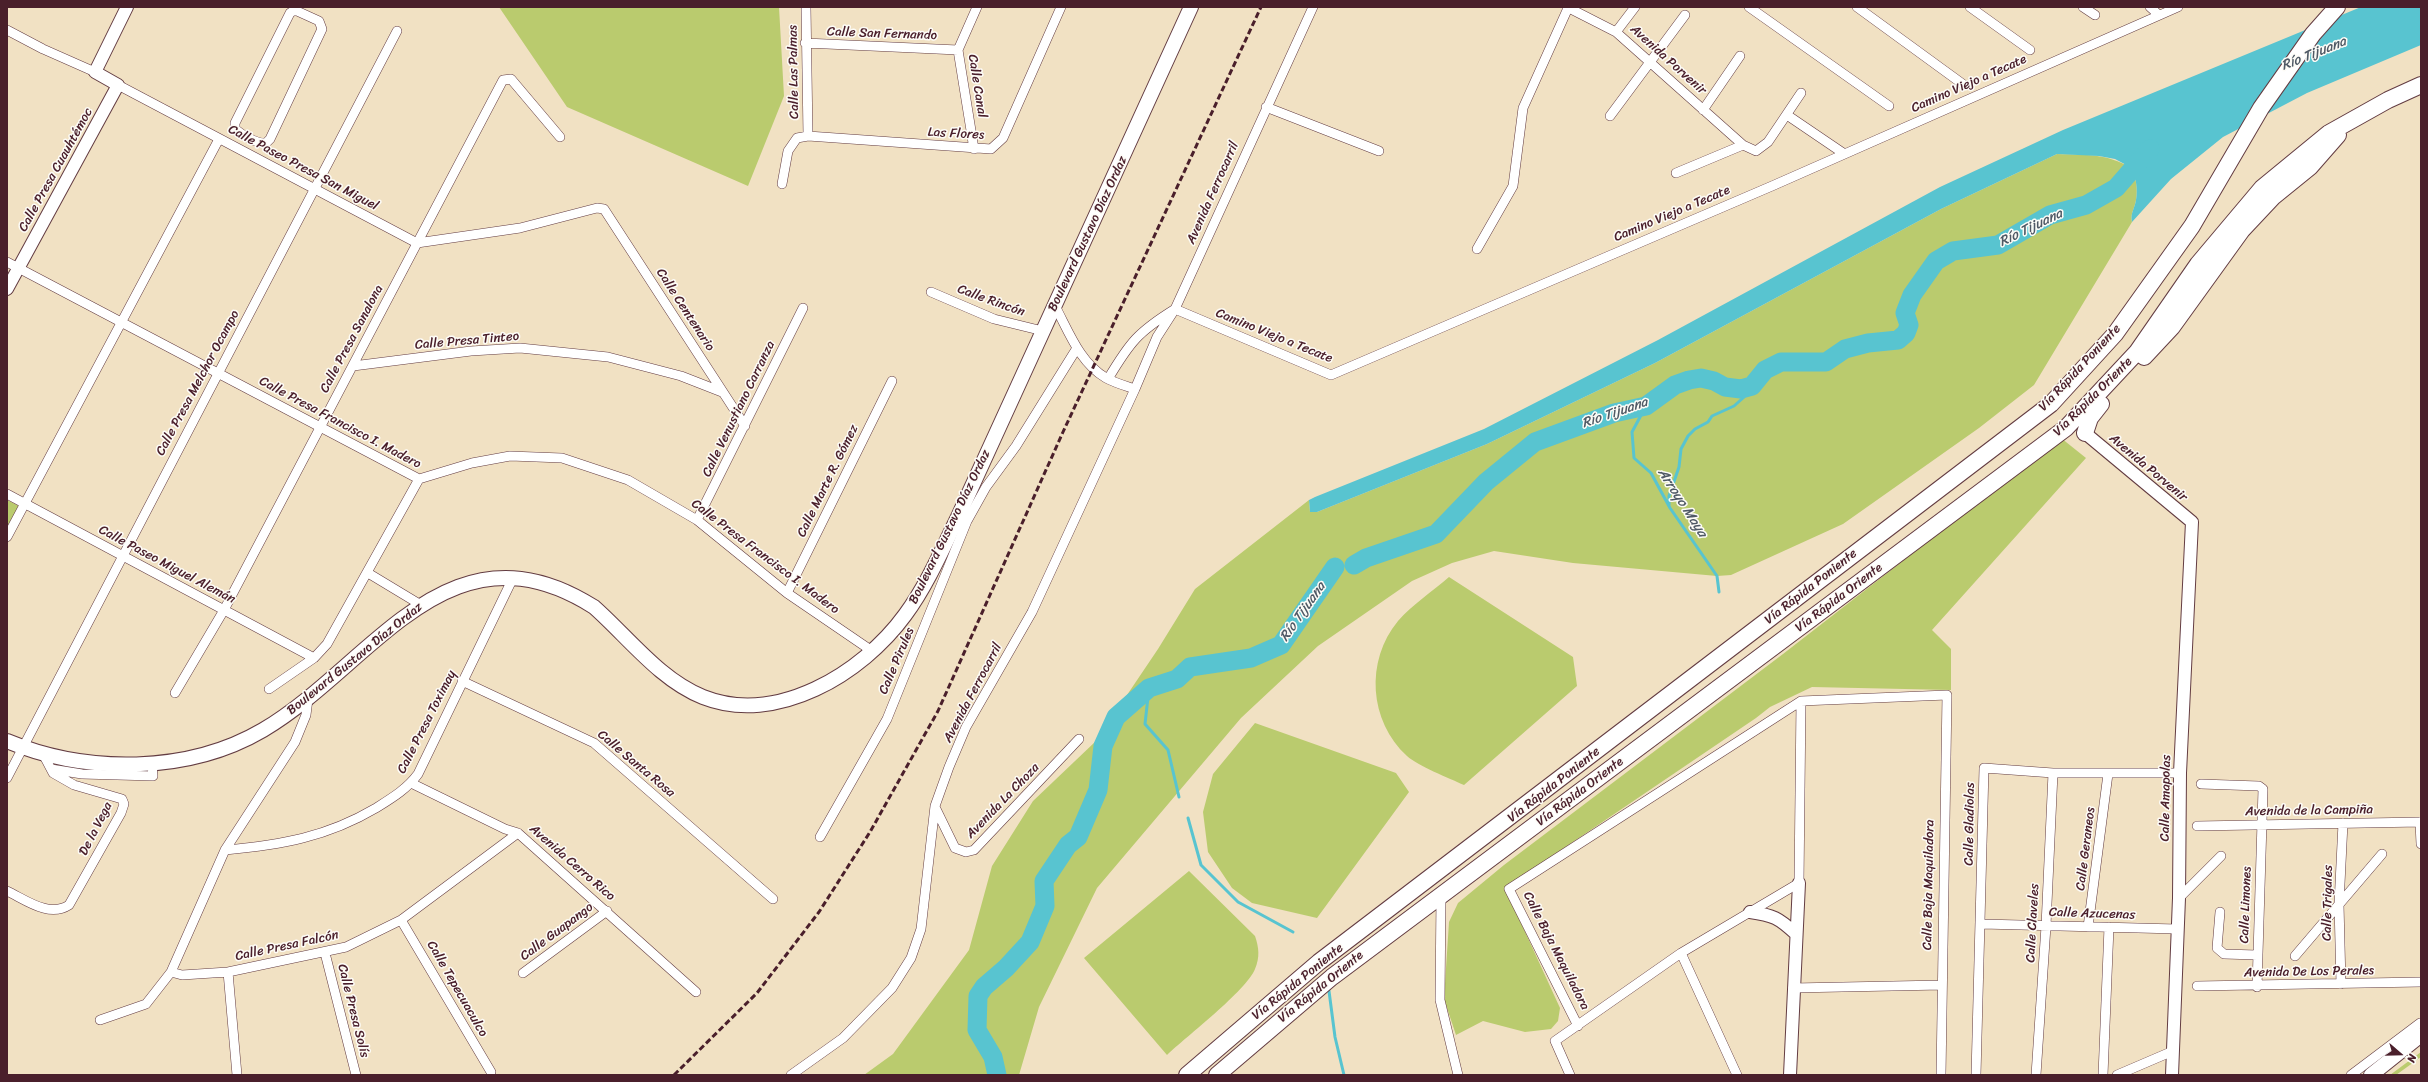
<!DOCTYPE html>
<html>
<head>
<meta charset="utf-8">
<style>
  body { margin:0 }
  #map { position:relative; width:2428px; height:1082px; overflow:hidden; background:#f1e1c3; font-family:Sriracha,sans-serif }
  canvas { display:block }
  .frame { position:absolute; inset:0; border:8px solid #4a1f2b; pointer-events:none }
  .north { position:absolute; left:2380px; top:1034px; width:40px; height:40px; -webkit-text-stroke:3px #fdfcf7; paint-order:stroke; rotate:110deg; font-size:11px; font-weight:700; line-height:16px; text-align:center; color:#4a1f2b }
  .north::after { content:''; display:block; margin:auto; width:14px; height:18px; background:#4a1f2b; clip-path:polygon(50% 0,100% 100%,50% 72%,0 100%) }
</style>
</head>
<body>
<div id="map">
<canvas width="2428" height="1082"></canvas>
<div class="frame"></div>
<div class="north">N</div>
</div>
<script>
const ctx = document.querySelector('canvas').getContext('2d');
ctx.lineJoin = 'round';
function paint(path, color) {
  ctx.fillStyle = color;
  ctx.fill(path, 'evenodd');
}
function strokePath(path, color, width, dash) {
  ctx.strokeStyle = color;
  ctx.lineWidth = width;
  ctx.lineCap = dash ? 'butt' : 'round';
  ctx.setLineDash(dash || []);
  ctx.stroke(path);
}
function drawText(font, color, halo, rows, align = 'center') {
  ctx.font = font + ' Sriracha,sans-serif';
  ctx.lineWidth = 3;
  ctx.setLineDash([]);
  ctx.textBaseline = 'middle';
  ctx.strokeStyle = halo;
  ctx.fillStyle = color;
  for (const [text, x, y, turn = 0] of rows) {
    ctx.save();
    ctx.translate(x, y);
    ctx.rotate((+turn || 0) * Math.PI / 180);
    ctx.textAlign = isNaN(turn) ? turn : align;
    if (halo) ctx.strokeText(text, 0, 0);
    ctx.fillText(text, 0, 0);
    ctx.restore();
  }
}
paint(new Path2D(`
  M 499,7 L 779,7 L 784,96 L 748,186 L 567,107 Z
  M 2057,154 C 2087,155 2105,153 2132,168 C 2136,179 2138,189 2136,200 C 2135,208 2130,213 2132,222 L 2034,385 L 1979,428 L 1843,524 L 1731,575 L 1717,576 L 1573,563 L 1494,551 L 1452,563 L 1412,581 L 1318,646 L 1241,718 L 1097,888 L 1039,1007 L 1019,1075 L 864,1075 L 893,1054 L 969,950 L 992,866 L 1033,801 L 1096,741 L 1158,649 L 1195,589 L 1309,500 L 1310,512 L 1317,512 L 1487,444 L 1655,363 L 1941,209 Z
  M 2061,438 L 2086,458 L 1932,630 L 1951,649 L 1951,690 L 1812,687 L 1770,707 L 1756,718 L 1505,888 L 1560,1008 L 1558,1021 L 1551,1029 L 1525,1032 L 1483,1021 L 1456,1035 L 1444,999 L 1449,922 L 1458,903 L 1504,865 L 1783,654 Z
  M 7,500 L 19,506 L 7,528 Z
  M 1449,577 L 1573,657 L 1577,686 L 1464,785 C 1449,778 1418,766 1407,756 C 1369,721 1365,661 1398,621 C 1412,605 1433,591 1449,577 Z
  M 1255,723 L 1396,773 L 1409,792 L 1317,918 L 1252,903 L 1232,888 L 1208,852 L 1203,812 L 1213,774 Z
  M 1189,871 L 1255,936 C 1259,948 1260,957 1255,969 C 1246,991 1187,1036 1167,1055 L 1084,958 Z
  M 2421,1052 L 2421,1057 L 2396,1075 L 2390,1075 Z`), '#bacb6e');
paint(new Path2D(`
  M 2361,7 L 2421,7 L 2421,45 L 2307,93 L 2223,137 L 2171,179 L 2132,222 C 2130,213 2135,208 2136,200 C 2138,189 2136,179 2132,168 L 2115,159 L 2099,156 L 2057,154 L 1941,209 L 1655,363 L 1487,444 L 1317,512 L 1310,512 L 1309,500 L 1315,497 L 1484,429 L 1658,340 L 1940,187 L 2063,130 Z`), '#58c4d0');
strokePath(new Path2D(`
  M 1646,406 L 1632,432 L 1634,458 L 1651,473 L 1670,508 L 1717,576 L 1719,592
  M 1669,506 L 1669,496 L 1679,467 L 1681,449 L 1688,436 L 1695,429 L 1708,422 L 1712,416 L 1734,406 L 1743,398 L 1752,386
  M 1149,688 L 1145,724 L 1168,750 L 1179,797
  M 1188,818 L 1201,865 L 1238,902 L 1293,932
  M 1329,991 L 1335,1037 L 1344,1075`), '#58c4d0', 3);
strokePath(new Path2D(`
  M 1354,565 L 1366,558 L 1436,534 L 1486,482 L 1535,442 L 1614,413 L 1646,406 L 1675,385 L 1689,380 L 1701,378 L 1714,381 L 1725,387 L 1741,389 L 1752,386 L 1765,370 L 1781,362 L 1826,362 L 1845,349 L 1868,343 L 1898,340 L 1906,333 L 1909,325 L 1905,313 L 1912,295 L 1936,261 L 1953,251 L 1998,245 L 2050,215 L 2086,205 L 2116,188 L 2150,149
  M 997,1075 L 993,1057 L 977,1030 L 978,996 L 984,987 L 1006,968 L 1030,942 L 1045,906 L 1044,881 L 1068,845 L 1078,837 L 1098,790 L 1103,746 L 1116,717 L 1149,688 L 1177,679 L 1190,667 L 1251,658 L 1281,645 L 1335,567`), '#58c4d0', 19);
const street = new Path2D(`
  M 806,7 L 808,136
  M 1567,7 L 1616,32 L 1743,145 L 1756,151 L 1768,142 L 1801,93
  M 1749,7 L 1889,106
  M 1857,7 L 1964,85
  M 1970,7 L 2030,50
  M 2083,7 L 2095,15
  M 2150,7 L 2159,15
  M 293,11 L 297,11 L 319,21 L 322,29 L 270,139 L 266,143 C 257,144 242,135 235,129 L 235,123 L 290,13 Z
  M 7,30 L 43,49 L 95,72
  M 1616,32 L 1635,7
  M 805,43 L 958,50
  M 118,85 L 417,243 L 520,228 L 597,208 L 604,209 L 745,426
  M 1266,107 L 1379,151
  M 1703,110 L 1740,56
  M 1787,115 L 1843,153
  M 1610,116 L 1685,15
  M 974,149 L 958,50 L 977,7
  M 1676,173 L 1743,145
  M 782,184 L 788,151 L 797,138 L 808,136 L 991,149 L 1003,138 L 1061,7
  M 1477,249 L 1513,186 L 1523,108 L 1568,8
  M 7,262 L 419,479 L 472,463 L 510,456 L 562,458 L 628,480 L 697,520 L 787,593 L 872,651
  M 931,292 L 994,319 L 1043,331
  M 1055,306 C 1069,332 1080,363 1106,378 C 1115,383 1126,386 1135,389
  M 353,366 L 471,351 L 520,348 L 608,357 L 681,376 L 722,392
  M 1108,379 C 1130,342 1138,332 1175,309 L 1331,375 L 1772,186 L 2178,7
  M 7,494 L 314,658
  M 697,520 L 803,308
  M 7,537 L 219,139
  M 368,573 L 421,605
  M 787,593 L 892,381
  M 462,681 L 594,743 L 773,899
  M 269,689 L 314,658 L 327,644 L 419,479
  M 175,693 L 224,610 L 503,80 L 511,79 L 560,137
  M 51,769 L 82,774 L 153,776 L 152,763
  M 7,778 L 397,31
  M 411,783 L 505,829 L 518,833 L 696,992
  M 2201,784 L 2259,786 L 2263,789 L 2257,987
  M 935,807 L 955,848 L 966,852 L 974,850 L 1079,739
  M 2420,822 L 2421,844
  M 2197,826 L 2421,822
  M 820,837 L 887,719 L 967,521 L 986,487 L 1016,446 L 1077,348
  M 225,850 C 281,845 327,837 376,808 C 392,798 407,789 418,774 L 513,578
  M 7,891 C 26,900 49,918 69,905 L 121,813 L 124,804 L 122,799 L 74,785 L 53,773 L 43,754
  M 1441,896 L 1440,1000 L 1458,1075
  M 2179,898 L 2221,856
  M 2220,912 L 2217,948 L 2224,954 L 2257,955
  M 401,920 L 491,1072
  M 1982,924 L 2177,929
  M 2088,927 L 2108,774
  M 325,953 L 356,1075
  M 1681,953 L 1737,1075
  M 2295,956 L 2382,854
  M 171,972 L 182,975 L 228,972 L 346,947 L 401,920 L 518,833
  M 228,972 L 237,1075
  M 523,973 L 607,911
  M 2341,984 L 2339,904 L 2343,823
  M 2197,986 L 2421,982
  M 1793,988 L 1942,985
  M 100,1020 L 146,1004 L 171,972 L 225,850 L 295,742 L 306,715 L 308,699
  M 1578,1026 L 1509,889 L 1801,701 L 1947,695 L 1941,1075
  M 791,1075 L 843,1038 L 892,988 L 911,958 L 921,929 L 935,806 L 949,767 L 966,727 L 1032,612 L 1135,389 L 1157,337 L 1175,309 L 1313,7
  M 1570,1075 L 1555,1041 L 1681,953 L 1799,883 L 1801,701
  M 1976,1075 L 1984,768 L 2053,773 L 2180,773
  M 2036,1075 L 2046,926 L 2053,773
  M 2103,1075 L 2109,927
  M 2117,1075 L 2173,1051
  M 2351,1075 L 2420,1023`);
const secondary = new Path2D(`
  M 7,289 L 118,85 L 95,72 L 127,7
  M 2085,433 L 2192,522 L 2180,773 L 2179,898 L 2172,1075
  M 1750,912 C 1773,915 1779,918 1796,934
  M 1790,1075 L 1799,883`);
const primary = new Path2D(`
  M 7,741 C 86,774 188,774 263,730 C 373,665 448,515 594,607 C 628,637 660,680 703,697 C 776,726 862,674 905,615 C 927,585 942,550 958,517 L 1191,7
  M 2371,1075 L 2421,1035`);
const highway = new Path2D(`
  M 2144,357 L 2172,327 L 2242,230 L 2273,197 L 2310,167 L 2338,135
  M 2085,433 L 2090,418 L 2101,404
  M 1187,1075 L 1319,962 L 2051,404 L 2115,334 L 2192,226 L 2261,108 L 2313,34 L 2337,7
  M 1217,1075 L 1332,977 L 2066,428 L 2137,352 L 2198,264 L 2262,188 L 2329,133 L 2388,100 L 2421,85`);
strokePath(street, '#633c42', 10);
strokePath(secondary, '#633c42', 14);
strokePath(primary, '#633c42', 16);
strokePath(highway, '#633c42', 18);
strokePath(street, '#fff', 9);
strokePath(secondary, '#fff', 12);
strokePath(primary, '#fff', 14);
strokePath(highway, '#fff', 16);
strokePath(new Path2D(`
  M 674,1075 L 757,993 L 819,912 L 870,832 L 938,711 L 1063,432 L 1261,7`), '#4a1f2b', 3, [6, 3]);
drawText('13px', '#4a1f2b', '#fdfcf7', [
  ["Calle San Fernando",882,34,2],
  ["Avenida Porvenir",1668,60,42],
  ["Calle Las Palmas",794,72,-91],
  ["Camino Viejo a Tecate",1969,84,-24],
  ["Calle Canal",977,86,81],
  ["Las Flores",956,134,3],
  ["Calle Paseo Presa San Miguel",303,168,28],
  ["Calle Presa Cuauhtémoc",56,170,-61],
  ["Avenida Ferrocarril",1213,193,-66],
  ["Camino Viejo a Tecate",1672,214,-23],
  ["Boulevard Gustavo Díaz Ordaz",1088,234,-65],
  ["Calle Rincón",991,301,20],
  ["Calle Centenario",685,310,57],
  ["Camino Viejo a Tecate",1274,336,22],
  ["Calle Presa Sanalona",352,339,-62],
  ["Calle Presa Tinteo",467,341,-5],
  ["Vía Rápida Poniente",2080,368,-47],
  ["Calle Presa Melchor Ocampo",198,383,-62],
  ["Vía Rápida Oriente",2093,397,-45],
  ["Calle Venustiano Carranza",739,409,-64],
  ["Calle Presa Francisco I. Madero",340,423,28],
  ["Avenida Porvenir",2148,468,40],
  ["Calle Marte R. Gómez",828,481,-64],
  ["Boulevard Gustavo Díaz Ordaz",950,527,-64],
  ["Calle Presa Francisco I. Madero",765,557,37],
  ["Calle Paseo Miguel Alemán",167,565,28],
  ["Vía Rápida Poniente",1811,587,-38],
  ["Vía Rápida Oriente",1839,598,-37],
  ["Boulevard Gustavo Díaz Ordaz",355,659,-39],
  ["Calle Pirules",897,661,-67],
  ["Avenida Ferrocarril",973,693,-62],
  ["Calle Presa Toximay",427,722,-63],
  ["Calle Santa Rosa",636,764,40],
  ["Vía Rápida Poniente",1554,785,-38],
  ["Vía Rápida Oriente",1580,792,-37],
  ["Calle Amapolas",2166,798,-89],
  ["Avenida La Choza",1003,801,-46],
  ["Avenida de la Campiña",2309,811,-1],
  ["Calle Gladiolas",1970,824,-89],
  ["De la Vega",96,829,-63],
  ["Calle Geraneos",2086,849,-83],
  ["Avenida Cerro Rico",572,863,41],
  ["Calle Baja Maquiladora",1929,885,-89],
  ["Calle Trigales",2328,903,-89],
  ["Calle Limones",2246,905,-88],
  ["Calle Azucenas",2092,914,2],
  ["Calle Claveles",2033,923,-87],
  ["Calle Guapango",557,932,-37],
  ["Calle Presa Falcón",287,946,-12],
  ["Calle Baja Maquiladora",1556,951,63],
  ["Avenida De Los Perales",2309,972,-1],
  ["Vía Rápida Poniente",1298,982,-39],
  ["Vía Rápida Oriente",1321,987,-39],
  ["Calle Tepecuaculco",457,989,60],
  ["Calle Presa Solís",353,1011,76]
]);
drawText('italic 14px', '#4f5965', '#fdfcf7', [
  ["Río Tijuana",2314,54,-22],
  ["Río Tijuana",2031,228,-26],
  ["Río Tijuana",1615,413,-19],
  ["Arroyo Maya",1682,503,57],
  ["Río Tijuana",1303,612,-55]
]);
</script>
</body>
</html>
